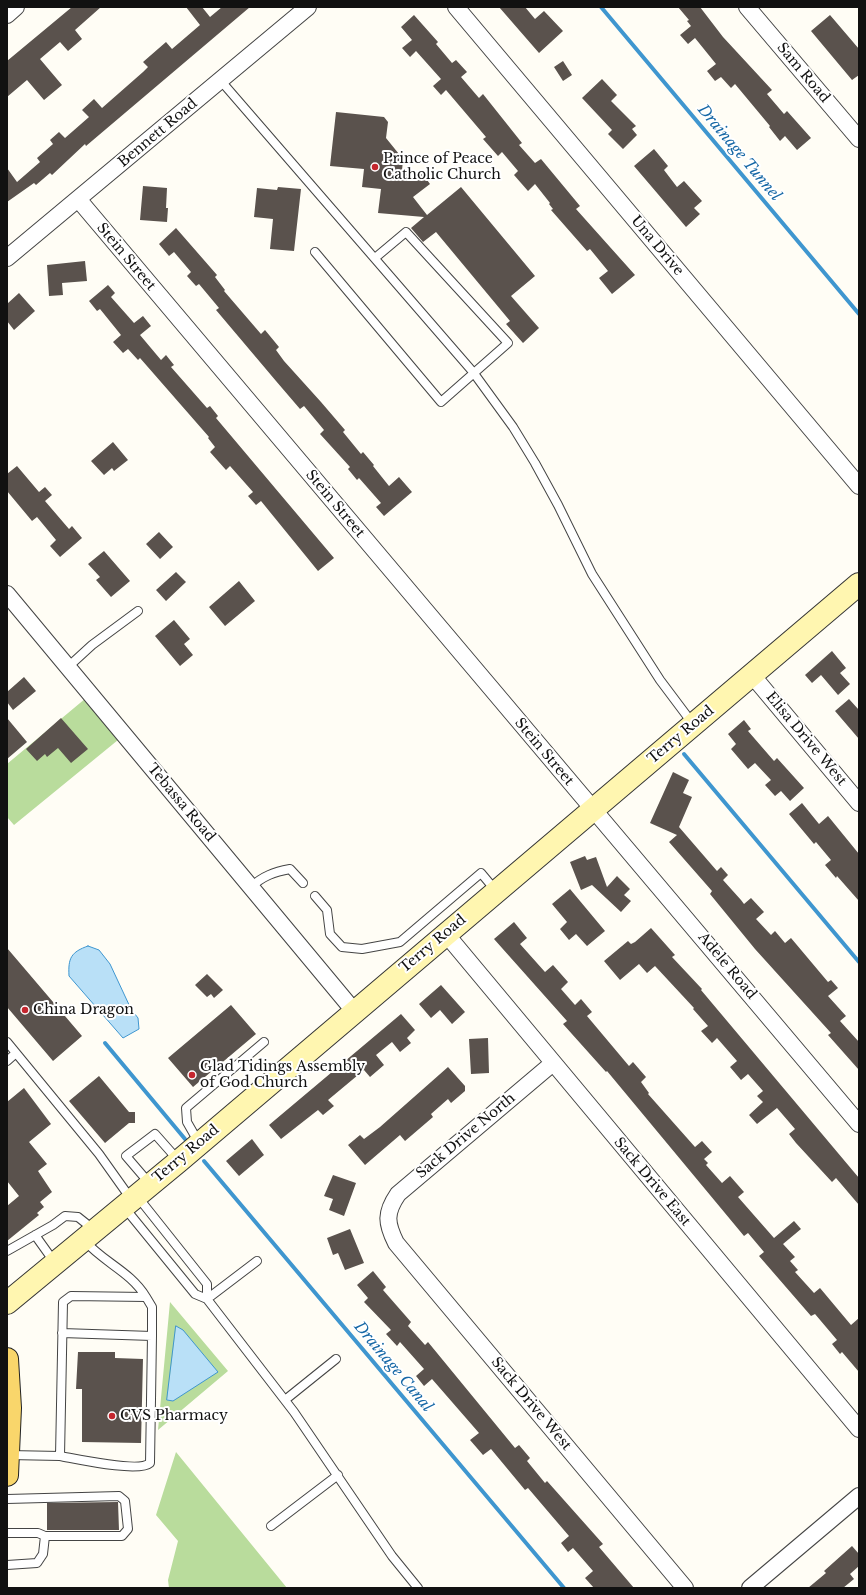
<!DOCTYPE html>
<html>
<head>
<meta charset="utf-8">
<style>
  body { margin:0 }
  #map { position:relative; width:866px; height:1595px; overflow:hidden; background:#fffdf5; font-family:"Libre Baskerville",serif }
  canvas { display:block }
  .frame { position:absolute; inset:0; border:8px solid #111; pointer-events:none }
</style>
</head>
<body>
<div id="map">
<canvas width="866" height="1595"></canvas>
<div class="frame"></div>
</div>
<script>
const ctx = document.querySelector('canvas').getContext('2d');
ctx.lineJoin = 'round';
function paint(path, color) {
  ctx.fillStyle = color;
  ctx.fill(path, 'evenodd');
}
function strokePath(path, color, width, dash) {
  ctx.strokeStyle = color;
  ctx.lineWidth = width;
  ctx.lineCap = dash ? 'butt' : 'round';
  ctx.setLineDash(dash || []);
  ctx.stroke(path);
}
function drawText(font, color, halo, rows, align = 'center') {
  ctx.font = font + ' "Libre Baskerville",serif';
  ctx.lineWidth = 4;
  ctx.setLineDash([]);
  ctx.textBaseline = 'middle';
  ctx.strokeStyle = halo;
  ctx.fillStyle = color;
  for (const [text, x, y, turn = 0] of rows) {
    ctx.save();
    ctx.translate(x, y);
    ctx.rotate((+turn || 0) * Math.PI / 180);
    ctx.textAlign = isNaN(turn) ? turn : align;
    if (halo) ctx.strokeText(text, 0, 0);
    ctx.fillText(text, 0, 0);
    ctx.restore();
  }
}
paint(new Path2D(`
  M 86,698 L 118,740 L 14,825 L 7,817 L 7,764 Z
  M 170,1302 L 228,1371 L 158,1430 Z
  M 176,1452 L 287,1588 L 169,1588 L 168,1580 L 178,1541 L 156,1515 Z`), '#b9dc9c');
const water = new Path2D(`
  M 88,946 L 99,950 L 110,964 L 131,1009 L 138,1018 L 139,1029 L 123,1038 L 69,976 C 68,958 71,952 88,946 Z
  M 176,1326 L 183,1330 L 218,1372 L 173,1401 L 167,1400 Z`);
paint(water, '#b9e0f7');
strokePath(water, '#3f96cf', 1);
strokePath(new Path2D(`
  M 601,7 L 859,314
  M 684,754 L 859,962
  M 105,1043 L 185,1139
  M 204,1161 L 564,1588`), '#3f96cf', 4);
paint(new Path2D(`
  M 72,7 L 101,7 L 75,30 L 82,39 L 68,51 L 60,42 L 40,59 L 62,85 L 44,100 L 27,80 L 7,97 L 7,61 Z
  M 186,7 L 202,7 L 210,17 L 222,7 L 250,7 L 86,146 L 85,144 L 52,175 L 50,173 L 36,185 L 34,183 L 7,202 L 7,168 L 17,182 L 40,162 L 37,158 L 53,144 L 50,140 L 59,132 L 65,138 L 89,117 L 82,110 L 94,99 L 102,108 L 143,72 L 148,67 L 143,62 L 166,42 L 172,49 L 200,25 Z
  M 499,7 L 525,7 L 535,19 L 544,11 L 563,31 L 539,53 Z
  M 678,7 L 700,7 L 723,37 L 772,90 L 767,94 L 784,114 L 787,111 L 811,138 L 797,150 L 785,136 L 780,141 L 769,127 L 770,126 L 735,84 L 731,88 L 721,77 L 715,81 L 707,71 L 716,64 L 695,38 L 688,44 L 680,35 L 691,26 L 687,21 L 689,20 Z
  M 414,15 L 438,42 L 436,44 L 452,63 L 456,60 L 467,72 L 461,77 L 479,98 L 483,94 L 522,143 L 519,145 L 535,163 L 541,159 L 580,206 L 576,209 L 635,275 L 612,294 L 599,278 L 608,271 L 590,249 L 587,251 L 551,210 L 553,209 L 549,204 L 550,203 L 535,184 L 528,191 L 514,175 L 518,171 L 502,152 L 498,156 L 483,139 L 486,137 L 446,90 L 441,95 L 433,86 L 441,79 L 416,51 L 410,57 L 402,48 L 412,40 L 401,27 Z
  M 830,15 L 859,49 L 859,75 L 852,80 L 811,31 Z
  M 563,61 L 572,75 L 563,81 L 554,67 Z
  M 602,79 L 617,95 L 611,101 L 636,126 L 632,129 L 637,135 L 623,149 L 608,134 L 612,130 L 582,98 Z
  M 336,112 L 384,117 L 388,122 L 386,138 L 403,159 L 402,171 L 422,173 L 430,184 L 413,197 L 427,215 L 461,187 L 535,276 L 511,296 L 539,328 L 523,343 L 506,324 L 510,321 L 436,232 L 423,242 L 411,228 L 424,217 L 378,213 L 381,189 L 362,187 L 364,169 L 330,166 Z
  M 654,149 L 668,166 L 664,170 L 677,187 L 684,181 L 702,201 L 694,208 L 700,214 L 686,227 L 634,166 Z
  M 143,186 L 167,188 L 166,208 L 168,208 L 167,222 L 140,220 Z
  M 278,187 L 301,189 L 294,251 L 270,249 L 273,219 L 254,217 L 257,188 L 277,190 Z
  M 176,228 L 217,275 L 215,277 L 225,290 L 224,291 L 261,334 L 265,330 L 279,347 L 276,350 L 284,361 L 321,402 L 345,430 L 343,432 L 361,454 L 363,452 L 374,465 L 373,466 L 389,486 L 399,477 L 412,492 L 384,516 L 376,507 L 381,503 L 359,478 L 357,480 L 348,469 L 350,467 L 320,434 L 324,430 L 304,406 L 300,409 L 276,381 L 216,310 L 219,308 L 199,284 L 196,286 L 187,276 L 191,272 L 174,252 L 169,256 L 159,244 Z
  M 85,261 L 87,281 L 62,283 L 63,295 L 49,296 L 47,265 Z
  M 108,285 L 115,293 L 111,297 L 134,323 L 143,316 L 151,326 L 140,335 L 161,360 L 166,355 L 174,365 L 171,367 L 207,408 L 210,406 L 218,416 L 216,418 L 334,558 L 318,571 L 261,501 L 256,505 L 248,496 L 253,492 L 230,466 L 226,470 L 210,452 L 215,447 L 208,438 L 209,437 L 140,358 L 138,360 L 128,349 L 123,353 L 113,342 L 121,335 L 100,309 L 97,311 L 89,301 Z
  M 19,293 L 35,311 L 14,330 L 7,321 L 7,304 Z
  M 113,442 L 128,460 L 114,471 L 112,468 L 104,475 L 91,461 Z
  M 17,466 L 39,492 L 45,487 L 52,495 L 45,501 L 69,529 L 72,526 L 82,538 L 60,557 L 50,546 L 56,540 L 37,517 L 32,521 L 7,491 L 7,474 Z
  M 159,532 L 173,547 L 160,559 L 146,544 Z
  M 104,551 L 130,581 L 111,597 L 96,580 L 100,577 L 88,564 Z
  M 176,572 L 186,582 L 166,601 L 156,590 Z
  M 239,581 L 255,601 L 225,626 L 209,607 Z
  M 174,620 L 190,639 L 184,644 L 193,655 L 180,666 L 155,636 Z
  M 832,651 L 846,668 L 840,673 L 850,684 L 838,695 L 821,675 L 812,683 L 805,675 Z
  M 24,677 L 36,691 L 13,710 L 7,702 L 7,692 Z
  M 849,699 L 859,710 L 859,739 L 835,711 Z
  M 7,718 L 27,742 L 7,759 Z
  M 61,718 L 88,749 L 71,763 L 58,748 L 47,757 L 45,754 L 37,761 L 26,749 Z
  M 744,720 L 751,729 L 748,731 L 774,761 L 777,758 L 804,788 L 790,801 L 781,791 L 775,796 L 765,785 L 771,780 L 755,763 L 748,769 L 731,749 L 736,744 L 728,734 Z
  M 673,772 L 689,780 L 683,793 L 692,797 L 679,827 L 717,871 L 721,867 L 728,875 L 723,880 L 741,900 L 744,904 L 751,898 L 764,912 L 756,919 L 771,935 L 775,931 L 785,943 L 791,938 L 828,982 L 831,980 L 838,988 L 828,996 L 846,1016 L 840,1021 L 859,1042 L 859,1070 L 828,1035 L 831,1033 L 755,949 L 710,894 L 712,891 L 669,842 L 677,835 L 650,823 Z
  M 802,803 L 819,824 L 828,816 L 859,854 L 859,901 L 837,876 L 836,878 L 825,865 L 831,860 L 816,842 L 814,844 L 789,814 Z
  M 585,856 L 587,860 L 596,857 L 607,887 L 617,876 L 630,889 L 624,895 L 631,901 L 621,912 L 592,885 L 581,890 L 570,862 Z
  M 570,889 L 605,931 L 587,946 L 576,934 L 569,940 L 560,929 L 567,922 L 552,904 Z
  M 514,922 L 527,938 L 520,944 L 545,972 L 553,965 L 568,982 L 561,989 L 575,1005 L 581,999 L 592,1012 L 587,1016 L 629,1066 L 633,1062 L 646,1077 L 641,1082 L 649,1093 L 648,1094 L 695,1147 L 702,1141 L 712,1152 L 704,1159 L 708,1163 L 706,1165 L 722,1183 L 730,1176 L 744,1192 L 738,1197 L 774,1238 L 794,1221 L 801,1229 L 783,1244 L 795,1257 L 790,1261 L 798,1270 L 795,1272 L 814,1293 L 820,1288 L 851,1325 L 859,1318 L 859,1372 L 842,1352 L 840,1354 L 832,1344 L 837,1340 L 815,1314 L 811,1316 L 759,1256 L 764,1252 L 748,1233 L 744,1236 L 607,1071 L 606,1072 L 563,1024 L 567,1021 L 494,939 Z
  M 651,928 L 675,955 L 672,957 L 702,989 L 701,990 L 859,1178 L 859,1205 L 836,1178 L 832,1182 L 796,1143 L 789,1134 L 795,1129 L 777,1108 L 757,1124 L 749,1115 L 763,1102 L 757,1096 L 763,1091 L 748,1074 L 741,1080 L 730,1067 L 737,1061 L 717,1038 L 712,1043 L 701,1031 L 708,1026 L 693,1009 L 694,1008 L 655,966 L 647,973 L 639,964 L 620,980 L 604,961 L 628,941 L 631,944 L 635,942 Z
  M 7,948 L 82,1036 L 53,1061 L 7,1007 Z
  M 207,974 L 223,990 L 214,998 L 211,994 L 207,997 L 195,985 Z
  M 441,985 L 465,1012 L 452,1024 L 440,1010 L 431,1018 L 419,1004 Z
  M 231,1005 L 256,1034 L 193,1087 L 168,1058 Z
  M 401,1014 L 415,1030 L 407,1038 L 411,1043 L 400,1052 L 392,1042 L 376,1055 L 384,1065 L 370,1077 L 364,1070 L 328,1100 L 334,1106 L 323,1115 L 318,1110 L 281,1139 L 269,1125 Z
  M 488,1038 L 489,1073 L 471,1074 L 469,1039 Z
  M 448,1067 L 465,1086 L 465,1091 L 451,1103 L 448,1099 L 431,1114 L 433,1117 L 405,1141 L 400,1135 L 365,1165 L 348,1145 L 360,1135 L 364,1139 L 380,1127 Z
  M 99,1076 L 129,1112 L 135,1112 L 135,1123 L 129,1123 L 105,1143 L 69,1101 Z
  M 24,1088 L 51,1124 L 29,1142 L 47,1164 L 38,1171 L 52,1192 L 40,1202 L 44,1207 L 37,1213 L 39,1215 L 7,1241 L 7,1206 L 19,1196 L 7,1181 L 7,1102 Z
  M 252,1139 L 264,1155 L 239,1176 L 226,1161 Z
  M 333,1175 L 356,1183 L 344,1216 L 329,1210 L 333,1199 L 324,1196 Z
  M 350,1229 L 364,1263 L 345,1270 L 338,1253 L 333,1255 L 327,1238 Z
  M 373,1271 L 386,1287 L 383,1290 L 411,1322 L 408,1326 L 425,1345 L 428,1342 L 515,1448 L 519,1445 L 530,1458 L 527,1461 L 545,1483 L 547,1481 L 603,1544 L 599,1547 L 634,1588 L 594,1588 L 585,1578 L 593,1571 L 573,1548 L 568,1552 L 561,1543 L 569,1536 L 551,1515 L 528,1488 L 525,1490 L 491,1449 L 483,1455 L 470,1440 L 479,1433 L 432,1379 L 424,1386 L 416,1376 L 424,1369 L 400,1342 L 397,1346 L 386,1334 L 391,1330 L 364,1302 L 368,1298 L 357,1285 Z
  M 78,1352 L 115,1352 L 115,1358 L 143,1359 L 141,1443 L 82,1442 L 82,1389 L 76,1389 Z
  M 118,1502 L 119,1530 L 47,1530 L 47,1503 Z
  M 852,1546 L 859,1554 L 859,1566 L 850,1574 L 854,1579 L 843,1588 L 808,1588 L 826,1573 L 824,1571 Z`), '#5a524d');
const lane = new Path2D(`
  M 221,81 L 473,372 L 513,427 L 535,463 L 558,505 L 592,574 L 660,680 L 693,724
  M 315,252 L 441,402 L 508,343 L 406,232 L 375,258
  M 68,667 L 92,645 L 138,611
  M 251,887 C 263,876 274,872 290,869 L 303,883
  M 315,896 L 327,910 L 330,934 L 342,947 L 362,949 L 400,942 L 481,873 L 496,891
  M 7,1042 L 99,1154 L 131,1199
  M 7,1061 L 16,1053
  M 199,1143 L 187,1122 L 186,1108 L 264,1042
  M 150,1184 L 126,1156 L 155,1134 L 178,1160
  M 124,1207 L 195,1294 L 207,1299 L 207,1284 L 137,1196
  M 35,1235 L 55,1263
  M 7,1251 L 53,1225 L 65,1216 L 78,1217 L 93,1229
  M 257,1261 L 207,1299 L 294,1412 L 392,1556 L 418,1588
  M 62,1333 L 152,1336 L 152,1307 L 146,1297
  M 285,1400 L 336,1359
  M 9,1455 L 60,1456 L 63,1302 L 71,1296 L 146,1297 C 130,1271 104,1263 84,1240
  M 60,1456 C 77,1459 139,1473 150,1463 L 152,1336
  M 7,1499 L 119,1496 L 125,1501 L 128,1529 L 122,1536 L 45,1536 L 38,1533 L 7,1533
  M 271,1526 L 338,1475
  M 7,1565 L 37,1563 L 43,1554 L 45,1536`);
const street = new Path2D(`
  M 456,7 L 859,486
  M 747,7 L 859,139
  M 7,15 L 16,7
  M 78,199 L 859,1124
  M 7,258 L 308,7
  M 7,594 L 354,1011
  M 752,675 L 859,803
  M 446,934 L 859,1429
  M 553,1063 L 398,1194 C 385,1213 386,1223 396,1243 L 685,1588
  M 750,1588 L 859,1496`);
const secondary = new Path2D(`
  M 7,1303 L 179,1161 L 859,584`);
const primary = new Path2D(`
  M 7,1359 L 10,1408 L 7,1475`);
strokePath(lane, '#444', 10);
strokePath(street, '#444', 18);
strokePath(secondary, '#333', 24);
strokePath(primary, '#222', 24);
strokePath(lane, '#fff', 8);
strokePath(street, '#fff', 16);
strokePath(secondary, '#fff6b0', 22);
strokePath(primary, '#f9d66b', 22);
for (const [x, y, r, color] of [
  [375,167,4,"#c4262e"],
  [25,1010,4,"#c4262e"],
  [192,1075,4,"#c4262e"],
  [112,1416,4,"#c4262e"]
]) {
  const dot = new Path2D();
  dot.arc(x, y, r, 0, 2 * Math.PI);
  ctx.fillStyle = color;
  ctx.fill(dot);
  strokePath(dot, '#fff', 1.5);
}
drawText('14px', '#111', '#fff', [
  ["Sam Road",803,73,50],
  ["Bennett Road",158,133,-40],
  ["Una Drive",657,246,50],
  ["Stein Street",126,257,50],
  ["Stein Street",335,504,50],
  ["Terry Road",681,735,-40],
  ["Elisa Drive West",806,739,50],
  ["Stein Street",544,752,50],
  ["Tebassa Road",181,803,50],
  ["Terry Road",433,944,-40],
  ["Adele Road",727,966,50],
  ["Sack Drive North",466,1136,-40],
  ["Terry Road",186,1154,-40],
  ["Sack Drive East",652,1182,50],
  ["Sack Drive West",531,1404,50]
]);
drawText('14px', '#111', '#fff', [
  ["Prince of Peace",383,159],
  ["Catholic Church",383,175],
  ["China Dragon",33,1010],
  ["Glad Tidings Assembly",200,1067],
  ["of God Church",200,1083],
  ["CVS Pharmacy",120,1416]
], 'left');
drawText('italic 15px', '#1768a6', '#fff', [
  ["Drainage Tunnel",739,153,50],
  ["Drainage Canal",393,1367,50]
]);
</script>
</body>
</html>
